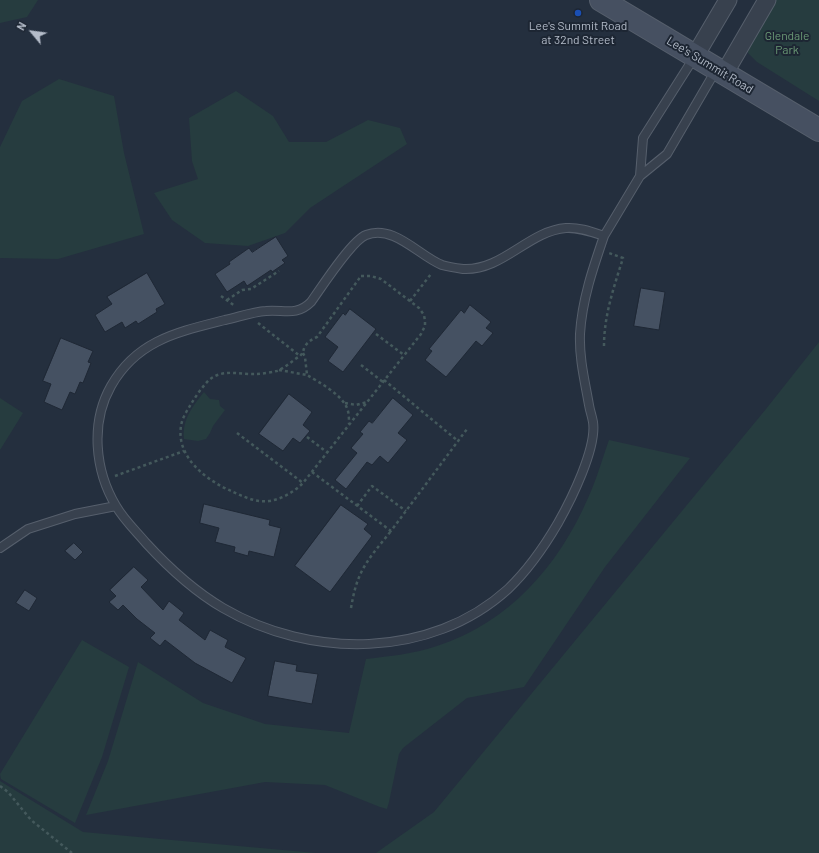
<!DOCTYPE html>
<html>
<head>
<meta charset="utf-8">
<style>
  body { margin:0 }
  #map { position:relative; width:819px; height:853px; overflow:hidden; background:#242f3e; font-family:Barlow,sans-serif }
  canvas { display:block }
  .north { position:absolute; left:12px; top:12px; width:40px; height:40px; -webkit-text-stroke:3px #1d2633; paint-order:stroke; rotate:299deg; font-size:11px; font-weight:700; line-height:16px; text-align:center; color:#b4bcc9 }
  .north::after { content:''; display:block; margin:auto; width:14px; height:18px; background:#b4bcc9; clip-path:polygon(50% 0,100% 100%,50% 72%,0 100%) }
</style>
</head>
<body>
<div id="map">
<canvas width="819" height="853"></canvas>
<div class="north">N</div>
</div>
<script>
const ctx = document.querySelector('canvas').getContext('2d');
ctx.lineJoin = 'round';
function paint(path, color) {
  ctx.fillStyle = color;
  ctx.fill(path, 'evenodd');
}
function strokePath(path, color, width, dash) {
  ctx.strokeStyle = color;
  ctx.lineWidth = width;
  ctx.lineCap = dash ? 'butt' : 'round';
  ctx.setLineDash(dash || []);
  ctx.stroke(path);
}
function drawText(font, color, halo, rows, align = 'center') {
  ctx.font = font + ' Barlow,sans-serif';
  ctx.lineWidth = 4;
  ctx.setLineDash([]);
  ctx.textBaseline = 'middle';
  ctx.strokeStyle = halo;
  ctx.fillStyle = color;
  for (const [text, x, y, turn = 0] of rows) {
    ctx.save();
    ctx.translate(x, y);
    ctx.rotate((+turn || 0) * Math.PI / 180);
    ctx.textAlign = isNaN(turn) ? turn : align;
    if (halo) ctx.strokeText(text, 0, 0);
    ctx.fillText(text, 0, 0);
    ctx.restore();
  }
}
paint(new Path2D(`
  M 0,0 L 38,0 L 27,17 L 0,23 Z
  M 776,0 L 819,0 L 819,101 L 757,62 L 748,53 L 749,44 Z
  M 59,79 L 114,96 L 124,153 L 144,234 L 58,259 L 0,258 L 0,147 L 22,101 Z
  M 236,91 L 273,116 L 289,142 L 326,142 L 368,120 L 400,128 L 407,144 L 310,208 L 285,233 L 248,246 L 205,243 L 172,220 L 154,193 L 198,179 L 192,161 L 189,118 Z
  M 819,342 L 819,853 L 376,853 L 434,812 L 766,409 Z
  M 204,392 L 210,399 L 219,400 L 220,406 L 225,410 L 213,426 L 210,433 L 206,439 L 198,441 L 184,439 C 182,420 192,407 204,392 Z
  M 0,398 L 23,413 L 0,450 Z
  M 609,440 L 690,458 L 605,567 L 524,687 L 467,698 L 403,748 L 399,754 L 389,802 L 387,809 L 380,807 L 325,785 L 265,782 L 86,815 L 108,761 L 138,662 L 203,703 L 265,724 L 349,733 L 366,659 C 390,656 414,654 437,646 C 509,623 559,565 588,498 C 597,479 602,459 609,440 Z
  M 82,640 L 129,667 L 102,757 L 75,823 L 1,779 L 0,774 Z
  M 0,781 L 83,832 L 316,853 L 0,853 Z`), '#263c3f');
const building = new Path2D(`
  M 276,237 L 288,256 L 282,260 L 285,263 L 272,272 L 271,270 L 247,286 L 244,281 L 227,292 L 215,274 L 230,264 L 229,262 L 249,248 L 252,252 Z
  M 147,273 L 165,304 L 156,309 L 157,312 L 138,324 L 136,321 L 125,328 L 122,322 L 105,332 L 95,315 L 112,304 L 107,297 Z
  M 641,288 L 665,292 L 659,330 L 634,326 Z
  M 470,305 L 491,322 L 486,328 L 493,333 L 482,346 L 476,341 L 446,377 L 425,360 L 432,351 L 429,349 L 461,310 L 464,313 Z
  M 350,309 L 376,329 L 343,372 L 328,361 L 338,347 L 325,337 L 343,313 L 345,315 Z
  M 61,338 L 93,351 L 88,362 L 91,363 L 83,383 L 80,382 L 75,394 L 70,392 L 62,410 L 44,402 L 51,384 L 43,381 Z
  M 289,394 L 312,412 L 303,425 L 310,431 L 300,443 L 293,438 L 283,451 L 259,434 Z
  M 393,398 L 413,415 L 398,433 L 407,440 L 388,463 L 380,456 L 372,465 L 367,462 L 346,489 L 335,480 L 357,453 L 351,448 L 363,434 L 360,432 L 369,421 L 372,423 Z
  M 204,504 L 270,520 L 269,525 L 281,528 L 274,557 L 249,551 L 248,556 L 234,552 L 235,547 L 215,542 L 219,528 L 200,523 Z
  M 341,505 L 368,524 L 364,529 L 372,536 L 330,592 L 295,566 Z
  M 74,543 L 83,552 L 75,560 L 65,551 Z
  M 134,567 L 148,580 L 141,587 L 163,610 L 169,601 L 184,613 L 179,620 L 205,640 L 210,630 L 228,640 L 225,647 L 246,658 L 232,683 L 195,663 L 165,640 L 160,646 L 150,638 L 155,633 L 137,619 L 123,605 L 118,610 L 109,602 L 116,596 L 110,590 Z
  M 25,590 L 37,598 L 29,611 L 16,603 Z
  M 275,661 L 297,665 L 296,671 L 318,674 L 312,704 L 268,696 Z`);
paint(building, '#455162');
strokePath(building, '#1f2835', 1);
const lane = new Path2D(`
  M 640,176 L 643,138 L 695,56
  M 604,236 C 593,268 582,300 580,334 C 579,358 585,382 589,405 C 590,411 592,416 593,422 C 597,448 571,500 558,523 C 544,547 528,570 508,589 C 431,659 310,659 223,608 C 194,591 169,568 146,543 C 136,531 124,520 116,506 C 95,471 90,423 111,386 C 137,340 178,332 225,320 C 239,317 252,312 266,311 C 283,309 296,317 311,302 C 321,288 352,240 366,235 C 394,224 419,256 442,265 C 449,267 456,268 463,269 C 503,271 528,231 566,228 C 579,227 592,232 604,236 L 640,176 L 667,154 L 716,70
  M 0,548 L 28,529 L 75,514 L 116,506`);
const street = new Path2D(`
  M 695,56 L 728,0
  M 724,74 L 767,0`);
const secondary = new Path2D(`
  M 601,0 L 819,130`);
strokePath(lane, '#565f6c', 10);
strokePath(street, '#565f6c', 19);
strokePath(secondary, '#565f6c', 24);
strokePath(new Path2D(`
  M 361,276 L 371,276 L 381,279 L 419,308 L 424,315 L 425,321 L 425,326 L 421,334 L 303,483 C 294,492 282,499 269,501 C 256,503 242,496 231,491 C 206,480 176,457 181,426 C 182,418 187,411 191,404 C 196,396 202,387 209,380 C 223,368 241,375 256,374 C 263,374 271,372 277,371 C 285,368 293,360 300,356 C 304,352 303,350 305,346 C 308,342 312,339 317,337 Z
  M 221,296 L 235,306
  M 227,300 L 242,290 L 251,289 L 279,271
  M 410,301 L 431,274
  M 258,323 L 300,356
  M 376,334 L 404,355
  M 604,346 C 604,315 614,287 623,258 L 609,253
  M 303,353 L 305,357 L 307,375 C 319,382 340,394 346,406 C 349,411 349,418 349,424
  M 361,365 L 383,382
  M 279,370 L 307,375
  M 384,380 L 458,441
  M 345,403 L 356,405 L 367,402
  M 237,433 L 303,483
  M 307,437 L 328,453
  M 312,472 L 391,531 L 467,429
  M 115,476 L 184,451
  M 357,506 L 372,486 L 406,511
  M 351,608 C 353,597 355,586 360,575 C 367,559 380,545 391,531
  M 0,786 L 8,792 L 31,820 L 72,853`), '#44595c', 2.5, [3, 3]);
strokePath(lane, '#38414e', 8);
strokePath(street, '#38414e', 17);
strokePath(secondary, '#465061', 22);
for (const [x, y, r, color] of [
  [578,13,4,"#1a4fb4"]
]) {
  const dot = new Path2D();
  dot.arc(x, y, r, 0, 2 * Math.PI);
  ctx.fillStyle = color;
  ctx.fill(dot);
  strokePath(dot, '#1d2633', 1.5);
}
drawText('12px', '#b4bcc9', '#1d2633', [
  ["Lee's Summit Road",578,26],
  ["at 32nd Street",578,40]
]);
drawText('12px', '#6b9a76', '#1d2633', [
  ["Glendale",787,36],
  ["Park",787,50]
]);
drawText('12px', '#b4bcc9', '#1d2633', [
  ["Lee's Summit Road",710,65,31]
]);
</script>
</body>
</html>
